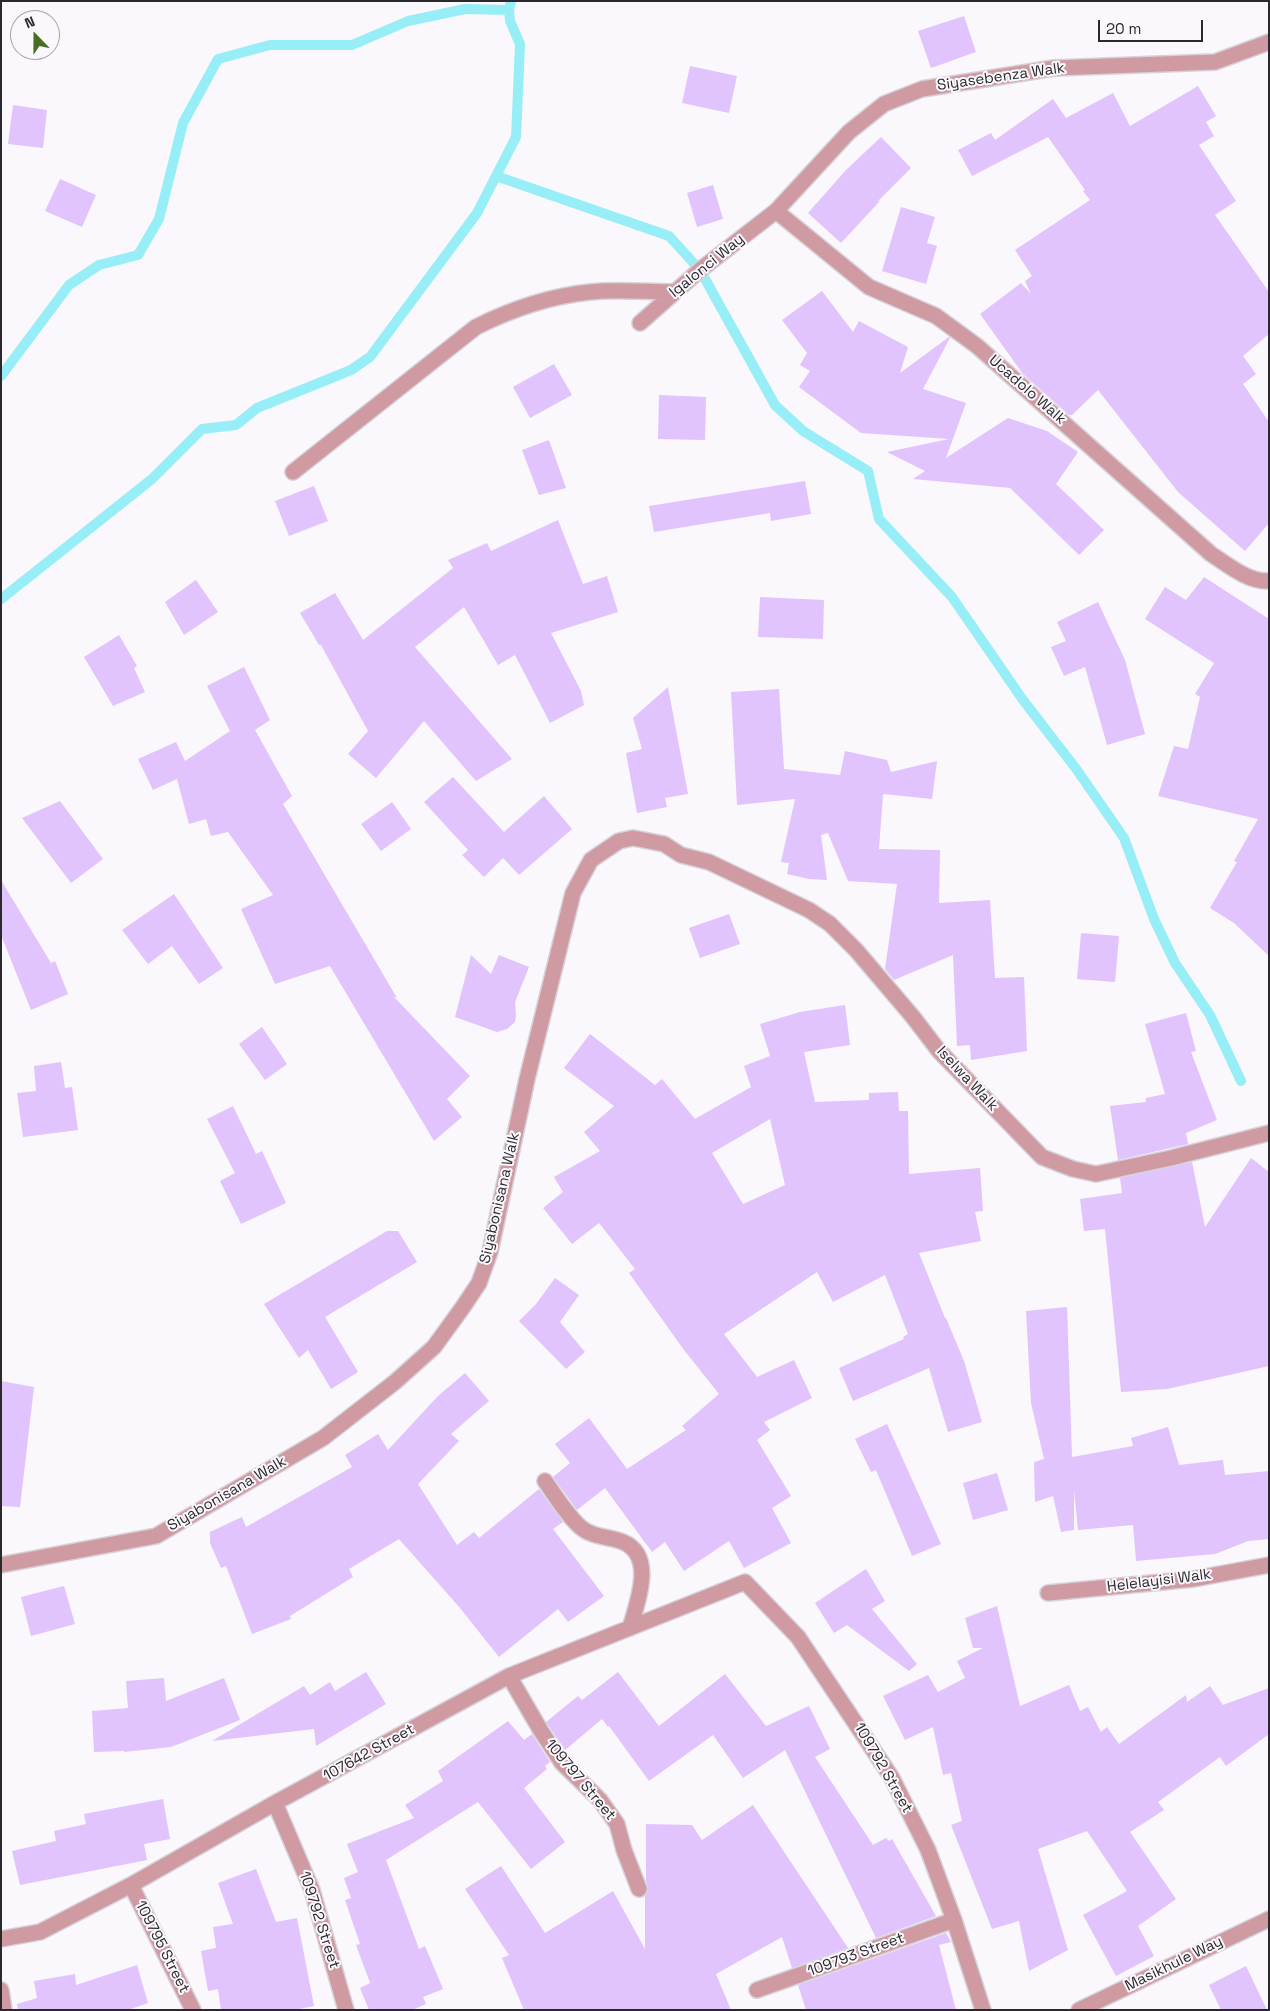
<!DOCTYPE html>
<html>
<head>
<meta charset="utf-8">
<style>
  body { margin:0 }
  #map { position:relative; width:1270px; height:2011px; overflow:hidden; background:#faf8fd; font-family:"Space Grotesk",sans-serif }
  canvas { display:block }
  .frame { position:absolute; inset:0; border:2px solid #2b292e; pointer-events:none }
  .north { position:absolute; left:10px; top:10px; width:50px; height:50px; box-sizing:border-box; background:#faf8fd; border:1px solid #a7a5aa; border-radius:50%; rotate:338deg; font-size:14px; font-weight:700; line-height:20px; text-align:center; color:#2b292e }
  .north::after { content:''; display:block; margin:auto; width:18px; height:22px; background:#4a6d26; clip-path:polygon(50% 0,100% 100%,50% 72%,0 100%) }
  .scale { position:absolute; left:1098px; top:20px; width:105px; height:22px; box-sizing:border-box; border:2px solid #2b292e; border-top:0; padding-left:6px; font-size:15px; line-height:18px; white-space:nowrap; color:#2b292e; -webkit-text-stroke:4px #faf8fd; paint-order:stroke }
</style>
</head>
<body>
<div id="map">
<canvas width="1270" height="2011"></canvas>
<div class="frame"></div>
<div class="north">N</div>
<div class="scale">20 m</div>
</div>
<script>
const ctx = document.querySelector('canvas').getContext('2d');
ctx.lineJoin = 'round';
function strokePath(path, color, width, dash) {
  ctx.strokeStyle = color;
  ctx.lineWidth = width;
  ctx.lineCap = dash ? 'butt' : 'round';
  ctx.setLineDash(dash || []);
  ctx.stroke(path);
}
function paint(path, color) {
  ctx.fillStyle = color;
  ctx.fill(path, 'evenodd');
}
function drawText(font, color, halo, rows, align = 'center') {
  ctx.font = font + ' "Space Grotesk",sans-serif';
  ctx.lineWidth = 4;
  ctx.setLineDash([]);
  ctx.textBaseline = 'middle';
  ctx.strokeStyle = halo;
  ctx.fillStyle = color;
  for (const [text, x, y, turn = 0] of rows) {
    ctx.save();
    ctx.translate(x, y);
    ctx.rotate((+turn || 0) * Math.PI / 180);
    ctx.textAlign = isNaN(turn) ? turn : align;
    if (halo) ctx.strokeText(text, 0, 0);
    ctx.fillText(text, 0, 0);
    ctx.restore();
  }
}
strokePath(new Path2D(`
  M 496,176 L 669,236 L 700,270 L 775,405 L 803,431 L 868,471 L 879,519 L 952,597 L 1023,700 L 1077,770 L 1124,838 L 1154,919 L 1175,963 L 1210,1015 L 1241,1081
  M 1,376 L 69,285 L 99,265 L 138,255 L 159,219 L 183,123 L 218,59 L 270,45 L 352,45 L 408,21 L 465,9 L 509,10
  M 1,599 L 152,479 L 202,429 L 236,425 L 257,408 L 351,370 L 370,357 L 477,213 L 516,137 L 520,44 L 510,21 L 509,10 L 511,1`), '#97eef6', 10);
paint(new Path2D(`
  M 964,16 L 976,52 L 931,68 L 918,31 Z
  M 690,66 L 737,76 L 729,113 L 682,103 Z
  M 1198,86 L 1216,116 L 1206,122 L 1214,136 L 1199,145 L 1236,201 L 1215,215 L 1269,292 L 1269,334 L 1243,356 L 1256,374 L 1243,384 L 1269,422 L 1269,523 L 1245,551 L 1178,492 L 1098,390 L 1072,415 L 1069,415 L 1023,374 L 980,314 L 1021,283 L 1031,294 L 1025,281 L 1032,276 L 1015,250 L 1090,200 L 1083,191 L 1085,190 L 1048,137 L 972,176 L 958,150 L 991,133 L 995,140 L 1053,99 L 1066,118 L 1113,93 L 1130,126 Z
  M 13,105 L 47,110 L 43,148 L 8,144 Z
  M 881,137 L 911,168 L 878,201 L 880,201 L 841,243 L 808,213 L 846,170 Z
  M 60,179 L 96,195 L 82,227 L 45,211 Z
  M 713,185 L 723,219 L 697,227 L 687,193 Z
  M 901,207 L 935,217 L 927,243 L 937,246 L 926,284 L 882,271 Z
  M 822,291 L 853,332 L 859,321 L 908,347 L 900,373 L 949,337 L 950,338 L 923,389 L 966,403 L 946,458 L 1008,418 L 1047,431 L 1078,452 L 1056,484 L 1104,530 L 1079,555 L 1010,488 L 913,479 L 925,471 L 887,452 L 949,439 L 861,433 L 799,387 L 810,371 L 800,365 L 807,353 L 782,320 Z
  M 554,364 L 572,395 L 530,418 L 513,387 Z
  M 659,395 L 706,397 L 705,440 L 658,439 Z
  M 549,440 L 566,488 L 539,495 L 522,450 Z
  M 805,481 L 811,514 L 771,521 L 770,513 L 654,532 L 649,506 Z
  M 314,486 L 328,521 L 289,536 L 275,501 Z
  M 558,520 L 583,584 L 607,576 L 618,612 L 551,633 L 581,691 L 584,705 L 550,723 L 515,655 L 498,665 L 464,607 L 415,647 L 512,759 L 476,781 L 424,721 L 376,778 L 348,754 L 368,731 L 321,645 L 319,645 L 300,613 L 335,593 L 363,640 L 453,568 L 448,560 L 487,543 L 491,551 Z
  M 1204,577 L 1269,619 L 1269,956 L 1234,923 L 1210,908 L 1237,862 L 1234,861 L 1258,819 L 1158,796 L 1174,746 L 1188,749 L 1200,697 L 1195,694 L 1214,663 L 1145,619 L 1165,587 L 1186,600 Z
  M 196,580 L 218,612 L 184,635 L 165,602 Z
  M 760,597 L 824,600 L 823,639 L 758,637 Z
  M 1098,602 L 1125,660 L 1145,734 L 1107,745 L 1085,667 L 1064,676 L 1051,647 L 1066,641 L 1057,622 Z
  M 119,635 L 137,666 L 134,668 L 145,692 L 113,706 L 84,657 Z
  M 244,667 L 270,720 L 255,730 L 292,796 L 283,804 L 397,998 L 393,996 L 470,1076 L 447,1099 L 462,1117 L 434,1141 L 330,966 L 275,984 L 241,909 L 273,895 L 228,832 L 211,836 L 206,819 L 189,824 L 177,779 L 153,790 L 138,759 L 176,742 L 185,761 L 230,731 L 207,686 Z
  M 668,687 L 688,794 L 665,798 L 667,807 L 637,813 L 626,753 L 642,749 L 633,718 Z
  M 779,689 L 784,769 L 840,775 L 845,751 L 887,760 L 891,772 L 937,761 L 932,799 L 883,794 L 879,849 L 940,850 L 939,903 L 990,900 L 995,978 L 1024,977 L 1027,1051 L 971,1060 L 970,1045 L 957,1046 L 953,955 L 894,980 L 885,969 L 897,884 L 848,881 L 828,833 L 821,835 L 827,880 L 809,879 L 787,874 L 789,863 L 781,862 L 795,799 L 737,805 L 731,692 Z
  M 453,777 L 504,832 L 544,796 L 572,829 L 519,875 L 503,858 L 484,877 L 462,855 L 468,850 L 424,802 Z
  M 60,801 L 103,859 L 71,883 L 22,818 Z
  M 392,802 L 411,829 L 381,851 L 361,824 Z
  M 1,880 L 51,963 L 55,961 L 68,994 L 31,1010 L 1,935 Z
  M 174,894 L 223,968 L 199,984 L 172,946 L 148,964 L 122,930 Z
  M 729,914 L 740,944 L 700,958 L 689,928 Z
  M 1081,933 L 1119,936 L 1115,982 L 1077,979 Z
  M 471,955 L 491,974 L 499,955 L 529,967 L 515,1002 L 516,1016 L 515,1022 L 507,1029 L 497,1032 L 455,1017 Z
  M 845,1005 L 850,1045 L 804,1052 L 815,1102 L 869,1100 L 869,1093 L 898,1092 L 899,1111 L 908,1111 L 909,1174 L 980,1168 L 983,1211 L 975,1212 L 981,1241 L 919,1253 L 945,1318 L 946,1318 L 964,1361 L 982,1422 L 948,1432 L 929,1368 L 853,1401 L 839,1368 L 904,1339 L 903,1337 L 908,1334 L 885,1275 L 833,1302 L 817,1272 L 724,1334 L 757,1377 L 794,1360 L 812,1398 L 764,1422 L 770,1430 L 757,1440 L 791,1496 L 772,1508 L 791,1543 L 744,1568 L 729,1541 L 684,1571 L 665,1542 L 652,1552 L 605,1488 L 577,1510 L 553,1477 L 570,1463 L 555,1444 L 589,1418 L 627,1469 L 686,1430 L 682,1426 L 719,1394 L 684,1350 L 629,1273 L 635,1269 L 599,1223 L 572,1244 L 543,1208 L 563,1192 L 554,1177 L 600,1151 L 584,1132 L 614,1106 L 564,1068 L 590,1034 L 655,1085 L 662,1079 L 695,1119 L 751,1087 L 744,1066 L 770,1056 L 760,1024 L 800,1012 ZM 770,1119 L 785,1185 L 743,1204 L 712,1153 Z
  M 1186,1013 L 1196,1051 L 1191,1052 L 1217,1120 L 1186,1133 L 1188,1144 L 1118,1160 L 1110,1106 L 1146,1102 L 1146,1098 L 1165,1094 L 1145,1024 Z
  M 262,1027 L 287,1064 L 265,1080 L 239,1044 Z
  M 61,1062 L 65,1088 L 72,1087 L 78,1130 L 23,1137 L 17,1093 L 36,1091 L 34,1066 Z
  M 233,1106 L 256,1154 L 262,1151 L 286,1203 L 241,1224 L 220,1181 L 235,1173 L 207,1119 Z
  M 1251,1158 L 1269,1172 L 1269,1366 L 1167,1389 L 1121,1392 L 1105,1229 L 1084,1231 L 1080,1199 L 1122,1193 L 1120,1178 L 1192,1162 L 1205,1227 Z
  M 387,1231 L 398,1231 L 417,1262 L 325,1317 L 358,1372 L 331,1389 L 308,1350 L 299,1358 L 264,1304 Z
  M 555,1278 L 579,1295 L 560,1322 L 585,1352 L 566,1369 L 519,1321 L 536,1304 Z
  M 1067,1307 L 1072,1457 L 1133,1446 L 1131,1438 L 1168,1427 L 1179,1465 L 1223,1460 L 1225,1475 L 1269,1471 L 1269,1539 L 1248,1541 L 1215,1554 L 1136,1561 L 1133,1525 L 1078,1530 L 1074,1490 L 1074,1530 L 1061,1532 L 1053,1496 L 1035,1502 L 1034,1462 L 1044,1459 L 1031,1403 L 1026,1311 Z
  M 465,1373 L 489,1401 L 451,1434 L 459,1441 L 418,1484 L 457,1545 L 474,1532 L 479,1538 L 539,1489 L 563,1522 L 553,1529 L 604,1596 L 568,1622 L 558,1609 L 499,1657 L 460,1608 L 399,1539 L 349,1569 L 353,1577 L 290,1616 L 291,1619 L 252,1634 L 226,1566 L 221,1568 L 210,1543 L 210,1532 L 242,1517 L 246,1527 L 352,1467 L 345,1455 L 378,1434 L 388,1450 L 438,1396 Z
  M 1,1381 L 34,1387 L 20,1507 L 1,1506 Z
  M 887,1424 L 941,1544 L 912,1556 L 876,1470 L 871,1472 L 855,1439 Z
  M 997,1473 L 1008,1510 L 973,1520 L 963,1483 Z
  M 866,1569 L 885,1601 L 872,1609 L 917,1664 L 909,1671 L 847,1625 L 834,1633 L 815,1603 Z
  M 64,1586 L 75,1624 L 31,1636 L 21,1597 Z
  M 997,1606 L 1020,1706 L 1069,1685 L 1080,1711 L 1088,1707 L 1101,1732 L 1107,1727 L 1119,1744 L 1186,1695 L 1187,1702 L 1210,1686 L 1223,1705 L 1269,1688 L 1269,1734 L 1226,1766 L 1220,1757 L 1158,1802 L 1164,1810 L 1130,1832 L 1176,1899 L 1138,1926 L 1154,1956 L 1116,1976 L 1083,1915 L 1127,1891 L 1087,1831 L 1038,1849 L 1068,1950 L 1029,1971 L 1019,1921 L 992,1929 L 951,1825 L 962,1821 L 951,1773 L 943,1775 L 933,1727 L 905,1740 L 883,1696 L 928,1675 L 938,1692 L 965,1678 L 957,1661 L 983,1648 L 973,1648 L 965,1618 Z
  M 366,1672 L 386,1704 L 316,1746 L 314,1729 L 212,1741 L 304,1686 L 310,1695 L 330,1682 L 335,1691 Z
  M 618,1672 L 659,1726 L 725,1674 L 766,1726 L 809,1706 L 830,1749 L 815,1757 L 873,1845 L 886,1838 L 889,1841 L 892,1839 L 936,1916 L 876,1938 L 785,1750 L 743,1778 L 713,1735 L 649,1781 L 609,1726 L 608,1727 L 602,1719 L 565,1750 L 546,1722 L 578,1696 L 582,1700 Z
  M 164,1678 L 166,1701 L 224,1678 L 240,1720 L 171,1747 L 124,1752 L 124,1751 L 94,1752 L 92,1711 L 128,1708 L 126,1681 Z
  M 508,1721 L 524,1740 L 532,1734 L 550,1762 L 545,1766 L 547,1769 L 524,1788 L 565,1842 L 531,1869 L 478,1802 L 386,1860 L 419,1949 L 425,1946 L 443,1989 L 423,1997 L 426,2004 L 412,2010 L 369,2010 L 360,1988 L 370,1983 L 356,1945 L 360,1944 L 345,1900 L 351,1898 L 344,1878 L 358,1872 L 347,1844 L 414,1818 L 405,1805 L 443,1781 L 438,1771 Z
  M 163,1799 L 170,1839 L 144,1844 L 147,1860 L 20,1885 L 12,1851 L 56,1841 L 54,1831 L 86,1824 L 84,1814 Z
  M 753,1805 L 848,1948 L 792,1968 L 782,1937 L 716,1974 L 731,2010 L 524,2010 L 502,1958 L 509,1955 L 465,1889 L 501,1866 L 545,1933 L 613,1891 L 645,1949 L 645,1896 L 648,1890 L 646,1880 L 646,1824 L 692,1825 L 702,1840 Z
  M 256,1869 L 276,1922 L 297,1918 L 314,2006 L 294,2010 L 221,2010 L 218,1989 L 208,1991 L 201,1951 L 216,1948 L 213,1927 L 233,1924 L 218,1883 Z
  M 946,1933 L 951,1942 L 939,1945 L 956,2010 L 806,2010 L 798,1985 Z
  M 137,1965 L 148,2003 L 128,2010 L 18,2010 L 17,2004 L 37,1998 L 34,1981 L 75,1974 L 76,1985 Z
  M 1246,1966 L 1267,2010 L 1221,2010 L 1209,1985 Z`), '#e1c3fd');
const minor = new Path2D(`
  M 776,211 L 869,287 L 936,316 L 977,346 L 1211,554 C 1228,565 1248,582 1269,581
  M 640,323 L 700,270 L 776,211 L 849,132 L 884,104 L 922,89 L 1054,68 L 1215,62 L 1269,42
  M 293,472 L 476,327 C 512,309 550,296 590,292 C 617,289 647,292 675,292
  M 545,1481 C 554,1494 571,1521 583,1529 C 593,1537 611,1537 623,1542 C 656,1556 637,1603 630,1628
  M 1,1565 L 156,1536 L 323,1438 L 395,1382 L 434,1347 L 463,1307 L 479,1283 L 490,1252 L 527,1079 L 573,893 L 591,860 L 619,841 L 633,838 L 664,844 L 681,855 L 709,862 L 809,910 L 830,924 L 856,950 L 913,1017 L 939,1051 L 1042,1157 L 1073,1169 L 1096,1174 L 1171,1158 L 1269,1133
  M 1048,1593 L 1193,1579 L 1269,1565
  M 509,1676 L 541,1731 L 562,1763 L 600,1800 L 617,1824 L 624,1850 L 639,1889
  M 275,1803 L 312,1890 L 346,2010
  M 131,1885 L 193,2010
  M 1,1939 L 40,1932 L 131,1885 L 275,1803 L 509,1676 L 745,1582 L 798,1637 L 892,1778 L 928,1850 L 954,1920 L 983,2010
  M 1,1990 L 4,2010
  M 757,1990 L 954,1920
  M 1079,2010 L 1269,1919`);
strokePath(minor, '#d5d3d8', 18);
strokePath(minor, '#d09aa3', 15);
drawText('15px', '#2b292e', '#faf8fd', [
  ["Siyasebenza Walk",1001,77,-8],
  ["Igalonci Way",707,266,-39],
  ["Ucadolo Walk",1027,390,41],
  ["Iselwa Walk",967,1079,47],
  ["Siyabonisana Walk",500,1198,-77],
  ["Siyabonisana Walk",227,1494,-30],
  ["Helelayisi Walk",1159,1581,-7],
  ["107642 Street",369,1753,-29],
  ["109792 Street",883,1768,60],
  ["109797 Street",580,1780,50],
  ["109792 Street",319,1920,72],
  ["109795 Street",162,1947,63],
  ["109793 Street",856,1955,-20],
  ["Masikhule Way",1174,1964,-26]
]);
</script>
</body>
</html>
